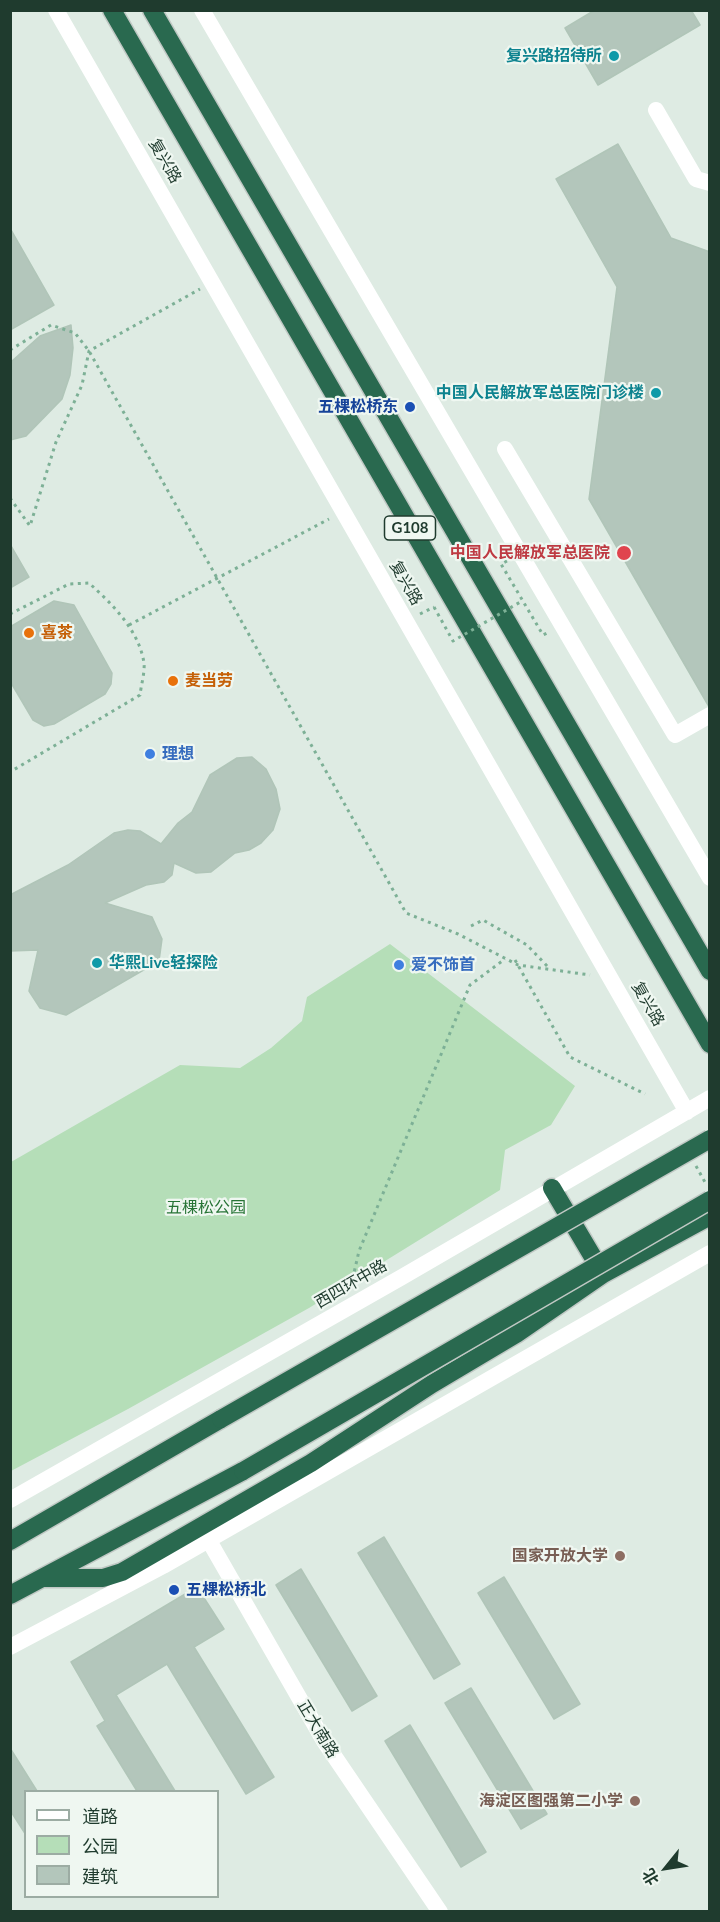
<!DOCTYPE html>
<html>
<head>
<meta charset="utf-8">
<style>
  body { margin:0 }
  #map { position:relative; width:720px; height:1922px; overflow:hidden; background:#deebe3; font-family:Lato,"Noto Sans SC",sans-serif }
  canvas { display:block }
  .frame { position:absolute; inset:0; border:12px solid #1f3b2e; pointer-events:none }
  .legend { position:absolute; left:24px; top:1790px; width:195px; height:108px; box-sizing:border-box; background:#eff7f1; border:2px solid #9caca3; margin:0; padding:8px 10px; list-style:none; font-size:18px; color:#1f3b2e }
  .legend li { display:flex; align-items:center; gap:12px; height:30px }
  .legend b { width:30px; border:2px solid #9caca3 }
  .north { position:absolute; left:636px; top:1838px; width:60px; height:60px; -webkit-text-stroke:4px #eff7f1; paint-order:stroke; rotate:240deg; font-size:16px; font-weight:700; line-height:24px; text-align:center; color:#1f3b2e }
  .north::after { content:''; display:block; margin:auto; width:21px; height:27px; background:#1f3b2e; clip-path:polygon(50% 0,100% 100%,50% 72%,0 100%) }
</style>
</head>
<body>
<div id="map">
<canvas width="720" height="1922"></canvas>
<div class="frame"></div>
<ul class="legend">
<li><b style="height:8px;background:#fff"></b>道路</li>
<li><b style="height:16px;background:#b5deb8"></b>公园</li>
<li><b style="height:16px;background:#b3c6bb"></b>建筑</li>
</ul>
<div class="north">北</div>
</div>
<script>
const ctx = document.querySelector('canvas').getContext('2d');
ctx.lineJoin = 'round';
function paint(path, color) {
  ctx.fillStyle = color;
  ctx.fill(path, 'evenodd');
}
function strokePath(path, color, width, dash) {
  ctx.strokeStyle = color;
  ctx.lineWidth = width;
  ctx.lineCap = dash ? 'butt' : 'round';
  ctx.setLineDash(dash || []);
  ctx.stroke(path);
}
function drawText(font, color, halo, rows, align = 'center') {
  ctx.font = font + ' Lato,"Noto Sans SC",sans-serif';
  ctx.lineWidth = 4.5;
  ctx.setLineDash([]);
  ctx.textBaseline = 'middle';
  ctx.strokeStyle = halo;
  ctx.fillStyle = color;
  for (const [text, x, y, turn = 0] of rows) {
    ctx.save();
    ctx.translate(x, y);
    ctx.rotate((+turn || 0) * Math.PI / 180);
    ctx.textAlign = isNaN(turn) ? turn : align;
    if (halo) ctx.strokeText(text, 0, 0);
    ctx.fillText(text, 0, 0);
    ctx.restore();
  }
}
paint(new Path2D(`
  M 390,944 L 575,1086 L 551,1125 L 505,1150 L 500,1190 L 309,1308 L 128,1409 L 11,1471 L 11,1162 L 180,1065 L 240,1068 L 271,1048 L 302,1021 L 307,997 Z`), '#b5deb8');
const building = new Path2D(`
  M 595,10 L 691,10 L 700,25 L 598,85 L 565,28 Z
  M 618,144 L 671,238 L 710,252 L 708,705 L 589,499 L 617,287 L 556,179 Z
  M 10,228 L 54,305 L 10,330 Z
  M 71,325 L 73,348 L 70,375 L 62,399 L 26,436 L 10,440 L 12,361 L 40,336 Z
  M 10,544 L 29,577 L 10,588 Z
  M 54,601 L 74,605 L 112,673 L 111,684 L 105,694 L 54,724 L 44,726 L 33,720 L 10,681 L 10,627 Z
  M 252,757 L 266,769 L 276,789 L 280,809 L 273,830 L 261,843 L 249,850 L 235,853 L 211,872 L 196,873 L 174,863 L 172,875 L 164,882 L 146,885 L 105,903 L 152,917 L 162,939 L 159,961 L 66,1015 L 40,1008 L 29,991 L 38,950 L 10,951 L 10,895 L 68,865 L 114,833 L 128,830 L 140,831 L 161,844 L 178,823 L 192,812 L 210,775 L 237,758 Z
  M 384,1537 L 460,1664 L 434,1679 L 358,1553 Z
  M 301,1569 L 377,1696 L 352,1711 L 276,1585 Z
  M 504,1577 L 580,1704 L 554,1719 L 478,1593 Z
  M 197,1587 L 224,1629 L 194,1647 L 274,1777 L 246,1794 L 167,1664 L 116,1695 L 175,1791 L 137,1791 L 97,1726 L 105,1721 L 71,1662 Z
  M 471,1688 L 547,1814 L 521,1829 L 445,1703 Z
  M 410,1725 L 486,1852 L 461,1867 L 385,1741 Z
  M 10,1748 L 37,1791 L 26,1791 L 26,1835 L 10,1810 Z`);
paint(building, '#b3c6bb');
strokePath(building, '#b0c5b8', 1.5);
const highway = new Path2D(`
  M 112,10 L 710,1044
  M 152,10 L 710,971
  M 552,1188 L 603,1274
  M 10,1541 L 221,1419
  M 42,1578 L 103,1578 L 122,1572 L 311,1463 L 432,1384 L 516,1334 L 603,1274 L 710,1216
  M 10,1595 L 243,1471`);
strokePath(highway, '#c0c8c4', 21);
strokePath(new Path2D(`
  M 10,350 L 51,325 L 75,333 L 89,351 L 406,913 L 458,934 L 518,965 L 590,975
  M 10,498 L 30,526 L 56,442 L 82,385 L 89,351 L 200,289
  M 507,561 L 501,564 L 543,635 L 549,632
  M 10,614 L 69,584 L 89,583 C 112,604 139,630 144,663 C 145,672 141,686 140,695 L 10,772
  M 420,614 L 434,607
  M 129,625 L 329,519
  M 471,926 L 483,920 L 527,945 L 550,969
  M 515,960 L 570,1057 L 645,1094
  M 696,1166 L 706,1184
  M 351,1286 L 359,1251 L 470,985 L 505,959`), '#7db096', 3, [3, 4.5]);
strokePath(new Path2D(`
  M 56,10 L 687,1112
  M 202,10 L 710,878
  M 656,110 L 696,179 L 710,183
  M 505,449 L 675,735 L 710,715
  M 10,1500 L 402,1277 L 710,1098
  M 208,1539 L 324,1741 L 440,1912
  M 10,1647 L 163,1566 L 710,1253`), '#fff', 16);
strokePath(highway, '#29694f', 18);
const highwayBridge = new Path2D(`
  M 221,1419 L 710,1139
  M 243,1471 L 710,1200`);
strokePath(highwayBridge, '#c0c8c4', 21, []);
strokePath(new Path2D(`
  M 434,607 L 453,641 L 522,601`), '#7db096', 3, [3, 4.5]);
strokePath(highwayBridge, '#29694f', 18);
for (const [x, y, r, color] of [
  [614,56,6,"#0f9aa8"],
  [656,393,6,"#0f9aa8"],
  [410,407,6,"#1a4fb4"],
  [624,553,8,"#e0444e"],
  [29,633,6,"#e8710a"],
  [173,681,6,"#e8710a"],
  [150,754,6,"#3f7fe0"],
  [97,963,6,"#0f9aa8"],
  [399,965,6,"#3f7fe0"],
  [620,1556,6,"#8d6e63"],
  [174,1590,6,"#1a4fb4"],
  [635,1801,6,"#8d6e63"]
]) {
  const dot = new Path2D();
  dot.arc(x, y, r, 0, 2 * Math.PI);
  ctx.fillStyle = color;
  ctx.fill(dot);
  strokePath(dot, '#eff7f1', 2);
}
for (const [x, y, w] of [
  [410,528,51]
]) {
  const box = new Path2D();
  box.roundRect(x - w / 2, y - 12, w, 24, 4.5);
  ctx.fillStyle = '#eff7f1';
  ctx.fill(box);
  strokePath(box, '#1f3b2e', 1.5);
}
drawText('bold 15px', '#1f3b2e', null, [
  ["G108",410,528]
]);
drawText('bold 16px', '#0d838f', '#eff7f1', [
  ["复兴路招待所",602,56],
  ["中国人民解放军总医院门诊楼",644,393],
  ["华熙Live轻探险",109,963,"left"]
], 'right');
drawText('16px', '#1f3b2e', '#eff7f1', [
  ["复兴路",165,161,60],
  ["复兴路",406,583,60],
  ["复兴路",648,1004,60],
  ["西四环中路",351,1284,-30],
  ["正大南路",318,1729,59]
]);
drawText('bold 16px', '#164399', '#eff7f1', [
  ["五棵松桥东",398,407],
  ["五棵松桥北",186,1590,"left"]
], 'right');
drawText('bold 16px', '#be3a42', '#eff7f1', [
  ["中国人民解放军总医院",610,553]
], 'right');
drawText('bold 16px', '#c56008', '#eff7f1', [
  ["喜茶",41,633],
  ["麦当劳",185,681]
], 'left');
drawText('bold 16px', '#366cbe', '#eff7f1', [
  ["理想",162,754],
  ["爱不饰首",411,965]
], 'left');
drawText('16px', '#277436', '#eff7f1', [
  ["五棵松公园",206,1208]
]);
drawText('bold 16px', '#785e54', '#eff7f1', [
  ["国家开放大学",608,1556],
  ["海淀区图强第二小学",623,1801]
], 'right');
</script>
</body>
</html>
